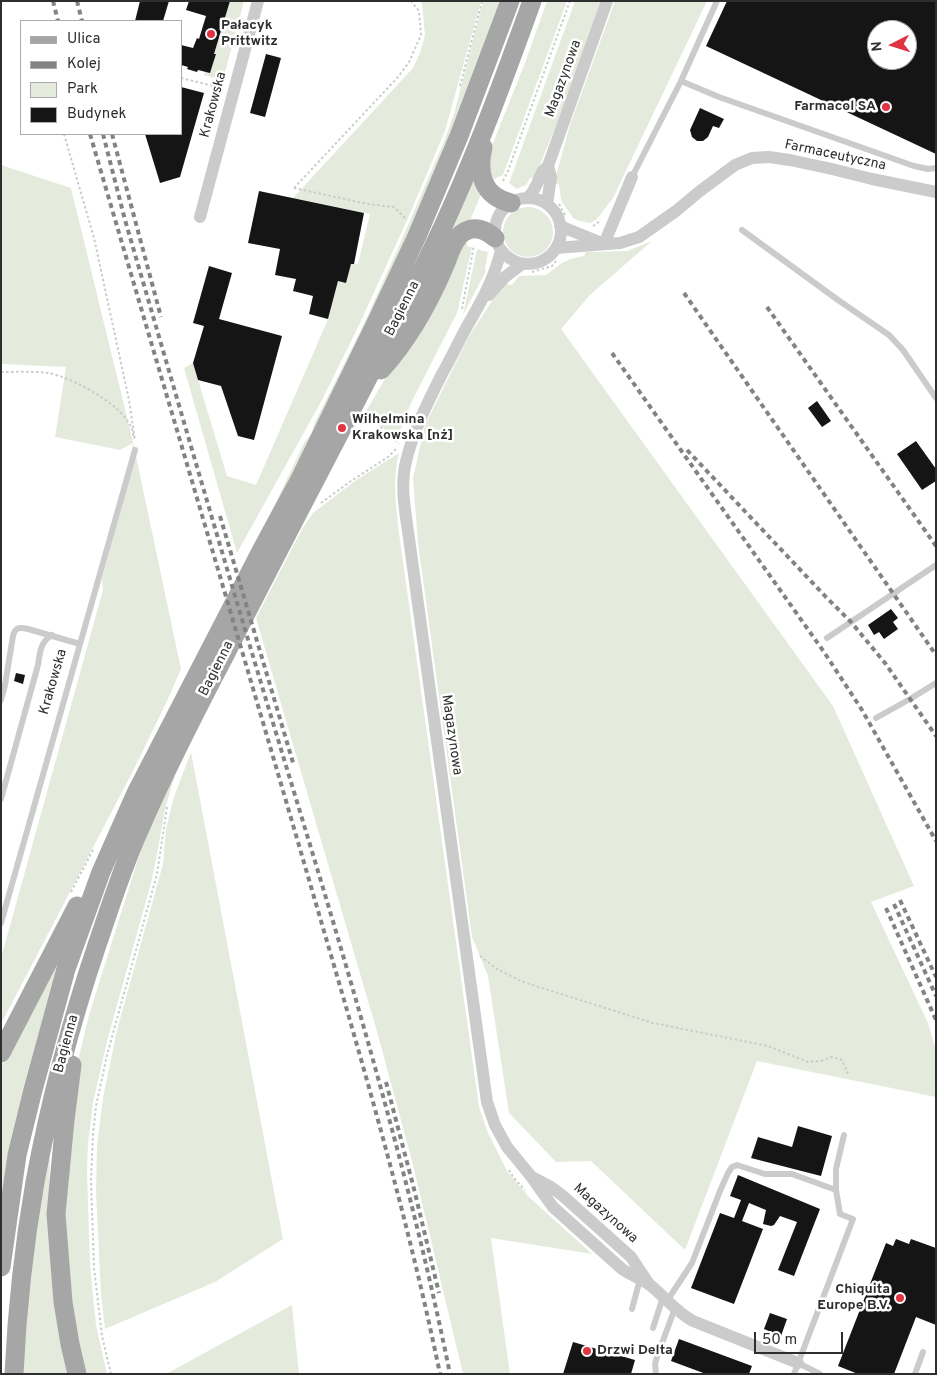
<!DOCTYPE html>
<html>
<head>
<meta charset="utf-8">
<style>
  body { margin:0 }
  #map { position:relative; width:937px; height:1375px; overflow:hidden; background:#fff; font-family:Overpass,sans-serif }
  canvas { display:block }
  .frame { position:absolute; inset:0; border:2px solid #2e2e2e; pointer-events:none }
  .legend { position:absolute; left:20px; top:20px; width:162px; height:115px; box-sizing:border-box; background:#fff; border:1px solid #ababab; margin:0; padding:6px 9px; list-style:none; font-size:15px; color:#2e2e2e }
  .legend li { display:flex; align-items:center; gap:10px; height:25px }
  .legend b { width:25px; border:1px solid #ababab }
  .north { position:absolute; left:867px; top:20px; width:50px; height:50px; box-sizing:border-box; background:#fff; border:1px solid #ababab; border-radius:50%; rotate:265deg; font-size:14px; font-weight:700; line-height:20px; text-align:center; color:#2e2e2e }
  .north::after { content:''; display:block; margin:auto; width:18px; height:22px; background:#e13443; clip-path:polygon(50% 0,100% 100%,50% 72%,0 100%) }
  .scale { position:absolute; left:754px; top:1332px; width:89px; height:22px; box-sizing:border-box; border:2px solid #2e2e2e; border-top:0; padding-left:6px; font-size:15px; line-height:18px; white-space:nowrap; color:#2e2e2e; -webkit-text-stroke:4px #fff; paint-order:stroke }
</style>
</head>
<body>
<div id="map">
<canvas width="937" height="1375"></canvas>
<div class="frame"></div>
<ul class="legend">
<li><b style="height:6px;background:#a6a6a6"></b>Ulica</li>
<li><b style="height:6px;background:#838383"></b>Kolej</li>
<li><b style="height:14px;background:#e5ebdc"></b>Park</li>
<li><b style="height:14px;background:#151515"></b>Budynek</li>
</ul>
<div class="north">N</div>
<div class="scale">50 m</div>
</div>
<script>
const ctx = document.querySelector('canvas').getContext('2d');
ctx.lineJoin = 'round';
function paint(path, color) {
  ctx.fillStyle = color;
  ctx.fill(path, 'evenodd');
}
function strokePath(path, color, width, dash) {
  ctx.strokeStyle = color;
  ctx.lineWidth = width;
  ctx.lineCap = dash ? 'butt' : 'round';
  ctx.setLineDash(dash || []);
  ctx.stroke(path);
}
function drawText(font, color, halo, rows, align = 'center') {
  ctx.font = font + ' Overpass,sans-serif';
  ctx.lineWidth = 5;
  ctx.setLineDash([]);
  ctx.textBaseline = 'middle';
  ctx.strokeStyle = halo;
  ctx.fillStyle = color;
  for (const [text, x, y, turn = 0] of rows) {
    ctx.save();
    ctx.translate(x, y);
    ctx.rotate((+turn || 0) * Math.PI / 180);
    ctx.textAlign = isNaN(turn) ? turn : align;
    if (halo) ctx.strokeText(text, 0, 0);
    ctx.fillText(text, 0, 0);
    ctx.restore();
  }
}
paint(new Path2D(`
  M 230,1 L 244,1 L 223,80 L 204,75 L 205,71 L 210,73 L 216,54 L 214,54 Z
  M 420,1 L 481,1 L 445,131 L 408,218 L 360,323 L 322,400 L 237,553 L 184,368 L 193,363 L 227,476 L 256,485 L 329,317 L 338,281 L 346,283 L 351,264 L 358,264 L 370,214 L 293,198 L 413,68 L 420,53 L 425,35 L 422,3 Z
  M 483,1 L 502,1 L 419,212 L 327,409 L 267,521 C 279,496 291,470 303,445 C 308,436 312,436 314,424 L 361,330 L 399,246 L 443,144 L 454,114 Z
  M 547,1 L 567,1 L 503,175 L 494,179 L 490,184 L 485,163 L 525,63 Z
  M 575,1 L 601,1 L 556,126 L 534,179 L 530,178 L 526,185 L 517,189 L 509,183 Z
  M 615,1 L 707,1 L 613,198 L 596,220 L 590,223 L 579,221 L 573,218 L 561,200 L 559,184 L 554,183 L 570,125 Z
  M 1,165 L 71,188 L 133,442 L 181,669 L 167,701 L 135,767 L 1,1024 L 1,958 L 103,590 L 102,579 L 120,512 L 133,443 L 120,450 L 55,437 L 66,367 L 1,364 Z
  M 474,175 L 482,192 L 469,223 L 433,283 L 403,327 Z
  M503 232a25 25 0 1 1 50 0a25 25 0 1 1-50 0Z
  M 467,238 L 466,242 L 468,247 L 472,247 L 457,313 L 412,401 L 396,440 L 373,418 L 361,420 Z
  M 652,241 L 590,295 L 561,329 L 833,706 L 914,886 L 871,902 L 928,1023 L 936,1051 L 936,1097 L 757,1061 L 685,1250 L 591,1161 L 556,1162 L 509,1113 L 488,976 L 472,937 L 418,543 L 413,478 L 425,425 L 468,338 L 492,301 L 507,284 L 512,285 L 519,276 L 546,275 L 562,263 L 571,259 L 584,256 L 586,252 L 627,251 Z
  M 477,249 L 488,252 L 485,269 L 486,271 L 463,315 Z
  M 399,453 C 392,480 396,506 399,533 L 479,1107 L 488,1133 L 507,1171 L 529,1197 L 592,1254 L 491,1238 L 510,1374 L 463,1374 L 413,1165 L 378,1035 L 256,618 L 302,529 L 313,513 L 355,481 Z
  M 191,752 L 283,1239 L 215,1282 L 105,1329 L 101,1294 L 96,1193 L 97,1145 L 103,1098 L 117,1030 L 163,864 L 166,829 L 174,797 Z
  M 172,774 L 175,775 L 165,809 L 157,854 L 151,883 L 107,1041 L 93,1103 L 88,1144 L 87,1170 L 90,1265 L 96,1325 L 107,1374 L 85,1374 L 73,1317 L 64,1230 L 76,1069 L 89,1015 L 138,859 L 149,827 Z
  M 62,950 L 1,1218 L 1,1067 Z
  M 50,1146 L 49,1205 L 70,1374 L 21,1374 L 32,1250 Z
  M 292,1305 L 299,1374 L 166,1374 Z`), '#e5ebdc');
paint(new Path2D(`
  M 140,1 L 169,1 L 163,21 L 135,21 Z
  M 189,1 L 230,1 L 214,54 L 216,54 L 210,73 L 198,70 L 197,72 L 187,69 L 188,67 L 181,65 L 181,45 L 193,48 L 197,38 L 199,39 L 206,16 L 186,10 Z
  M 727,1 L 936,1 L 936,154 L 706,46 ZM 877,30 L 907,30 L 907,60 L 877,60 Z
  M 266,54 L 281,58 L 265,117 L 250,113 Z
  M 181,87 L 204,93 L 180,177 L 160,183 L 145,134 L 181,134 Z
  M 700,108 L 724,119 L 719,128 L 713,126 L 708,137 L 703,141 L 697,141 L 692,137 L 690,130 Z
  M 259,191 L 364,213 L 354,264 L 351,264 L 346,283 L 338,281 L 328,319 L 309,314 L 313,296 L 293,291 L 296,279 L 275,275 L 280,249 L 248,243 Z
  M 209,266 L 232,273 L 219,319 L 282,336 L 254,440 L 238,436 L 221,386 L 198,380 L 193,363 L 204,326 L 193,323 Z
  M 817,401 L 831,421 L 822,427 L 808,408 Z
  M 916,441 L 936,469 L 936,481 L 922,490 L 897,454 Z
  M 891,609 L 898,618 L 893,622 L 898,629 L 884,639 L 879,632 L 874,635 L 868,625 Z
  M 16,673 L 25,675 L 23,684 L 14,681 Z
  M 798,1126 L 832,1136 L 821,1176 L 751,1158 L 758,1137 L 792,1147 Z
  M 738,1175 L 820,1209 L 794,1276 L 778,1270 L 797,1222 L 780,1216 L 774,1225 L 771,1226 L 763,1224 L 766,1210 L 749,1203 L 742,1221 L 763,1229 L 734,1304 L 691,1288 L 720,1213 L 734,1218 L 741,1200 L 730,1196 Z
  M 896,1239 L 909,1244 L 911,1239 L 936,1248 L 936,1325 L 916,1317 L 894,1374 L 858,1374 L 838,1366 L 886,1243 L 893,1246 Z
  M 770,1313 L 787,1319 L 781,1336 L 764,1329 Z
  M 679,1339 L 752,1366 L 749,1374 L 706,1374 L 671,1361 Z
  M 573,1342 L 635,1360 L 631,1374 L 563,1374 Z`), '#151515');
strokePath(new Path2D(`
  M 181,78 L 222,88
  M 460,86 L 482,1
  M 64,134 L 94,238 L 129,400 L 135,440
  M 503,181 L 508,171 L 570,1
  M 294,188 L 398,77 L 409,62 L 421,35 L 419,11 L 411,1
  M 294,188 L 368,204 L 394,207 L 407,220
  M 559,204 L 565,215
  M 593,226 L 597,224 L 600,219
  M 532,272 L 552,266 L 556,261
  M 462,309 L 474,245
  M 1,372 C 17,372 33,371 48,373 C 72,377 121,404 131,427 C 133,431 133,435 134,439
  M 363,421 L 373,420 L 399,444
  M 321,503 L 351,481 L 388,457 L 396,449
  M 71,892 L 94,848
  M 480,956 L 497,969 L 523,982 L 653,1023 L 768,1046 L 808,1062 L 821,1061 L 832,1057 L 842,1060 L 848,1074
  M 509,1170 L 513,1177 L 525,1190
  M 111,1374 L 102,1336 L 94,1268 L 91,1181 L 93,1135 L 96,1106 L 107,1055 L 157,874 L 167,807`), '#cbcbcb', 2, [2.5, 2.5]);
strokePath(new Path2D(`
  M 717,1 L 681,81 L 719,97 L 914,166 L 928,169 L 936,168
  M 632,177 L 681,81
  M 742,230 L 838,300 L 889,335 L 903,350 L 936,398
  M 827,638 L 936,565
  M 1,700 L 5,685 L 13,636 C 15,627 20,627 28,629 L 80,644
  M 876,718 L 910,699 L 936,683
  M 1,799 L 38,665 C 40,653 40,642 52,635
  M 1,923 L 135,450
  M 836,1190 L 836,1169 L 844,1135
  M 667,1301 L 692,1263 L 720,1191 L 728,1173 L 732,1167 L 737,1165 L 765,1174 L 792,1174 L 836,1190 L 840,1214 L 853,1219 L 794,1374
  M 632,1309 L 640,1279
  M 653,1328 L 663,1297
  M 798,1363 L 820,1374
  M 656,1374 L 655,1364 L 657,1357 L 675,1308
  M 915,1374 L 923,1352`), '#cbcbcb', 6);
strokePath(new Path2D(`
  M 527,198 L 532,193 L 537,184 L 542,172 L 548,166 L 607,1
  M495 231a33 33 0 1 1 66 0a33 33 0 1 1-66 0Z
  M 547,204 L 551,177 L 548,166
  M 200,217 L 258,1
  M 560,226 L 604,244
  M 604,244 L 632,177
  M 556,248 L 620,243 L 639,237 L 676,211 L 700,191 L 735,165 L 752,158 L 769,157 L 790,160 L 832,169 L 872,179 L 936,192
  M 501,250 C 494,280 480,304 465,330 C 457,345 450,360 442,374 C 427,404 412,433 405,466 C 400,492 407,520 410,546 L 487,1102 L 495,1125 L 507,1147 L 530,1175 L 553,1207 L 622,1269 C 631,1275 641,1279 650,1285 C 665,1297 676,1312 693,1321 L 798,1363
  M 489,295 L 505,277 L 522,264
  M 534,1178 L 551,1187 L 563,1196 L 631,1257 L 649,1284`), '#cbcbcb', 12);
strokePath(new Path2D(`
  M 483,147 C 477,173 482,196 511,203
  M 381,370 C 409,339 429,303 445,265 C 450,254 453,238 464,232 C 475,225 486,230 495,238
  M 1,1053 L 77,906
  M 72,1065 L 65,1120 L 56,1214 L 63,1302 L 70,1344 L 77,1374
  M 1,1267 L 17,1155 L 33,1090 L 66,969 L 101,872 L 136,793 L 262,549 L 300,479 L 377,321 L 417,236 L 459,136 L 510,1
  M 14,1374 C 17,1310 24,1245 35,1182 C 50,1101 71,1022 97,945 C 110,907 122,869 138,833 C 164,772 195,712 226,653 C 293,520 364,390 429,256 C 469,174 501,87 532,1`), '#a6a6a6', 19);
strokePath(new Path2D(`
  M 53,1 L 58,21
  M 77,1 L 82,21
  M 90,134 C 159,370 229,606 298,842 C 349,1018 403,1194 440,1374
  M 103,134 L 125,220 C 176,395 227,571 280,746 C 343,953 407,1162 450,1374
  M 112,134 L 161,317
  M 684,293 L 936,655
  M 767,307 L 936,546
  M 612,353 L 824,652 L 862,710 L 936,841
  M 687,450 L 825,596 L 851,622 L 885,663 L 936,736
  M 220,516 L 294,766
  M 900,900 L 936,977
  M 894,904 L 936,996
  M 886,908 L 936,1020
  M 386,1082 L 414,1189 L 439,1293`), '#838383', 4, [5, 4]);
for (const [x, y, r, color] of [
  [211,34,5,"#e13443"],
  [886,107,5,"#e13443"],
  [342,428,5,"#e13443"],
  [900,1298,5,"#e13443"],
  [587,1351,5,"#e13443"]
]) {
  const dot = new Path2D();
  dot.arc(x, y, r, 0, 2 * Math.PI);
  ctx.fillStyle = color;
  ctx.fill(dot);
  strokePath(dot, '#fff', 2);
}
drawText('bold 14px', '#2e2e2e', '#fff', [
  ["Pałacyk",221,26],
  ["Prittwitz",221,42],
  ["Farmacol SA",876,107,"right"],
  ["Wilhelmina",352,420],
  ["Krakowska [nż]",352,436],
  ["Chiquita",890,1290,"right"],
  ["Europe B.V.",890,1306,"right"],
  ["Drzwi Delta",597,1351]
], 'left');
drawText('14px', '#2e2e2e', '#fff', [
  ["Magazynowa",564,79,-70],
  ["Krakowska",214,105,-75],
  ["Farmaceutyczna",835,156,12],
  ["Bagienna",403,309,-63],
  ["Bagienna",217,669,-63],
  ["Krakowska",54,682,-74],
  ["Magazynowa",451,735,82],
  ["Bagienna",67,1044,-75],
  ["Magazynowa",605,1214,42]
]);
</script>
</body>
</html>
